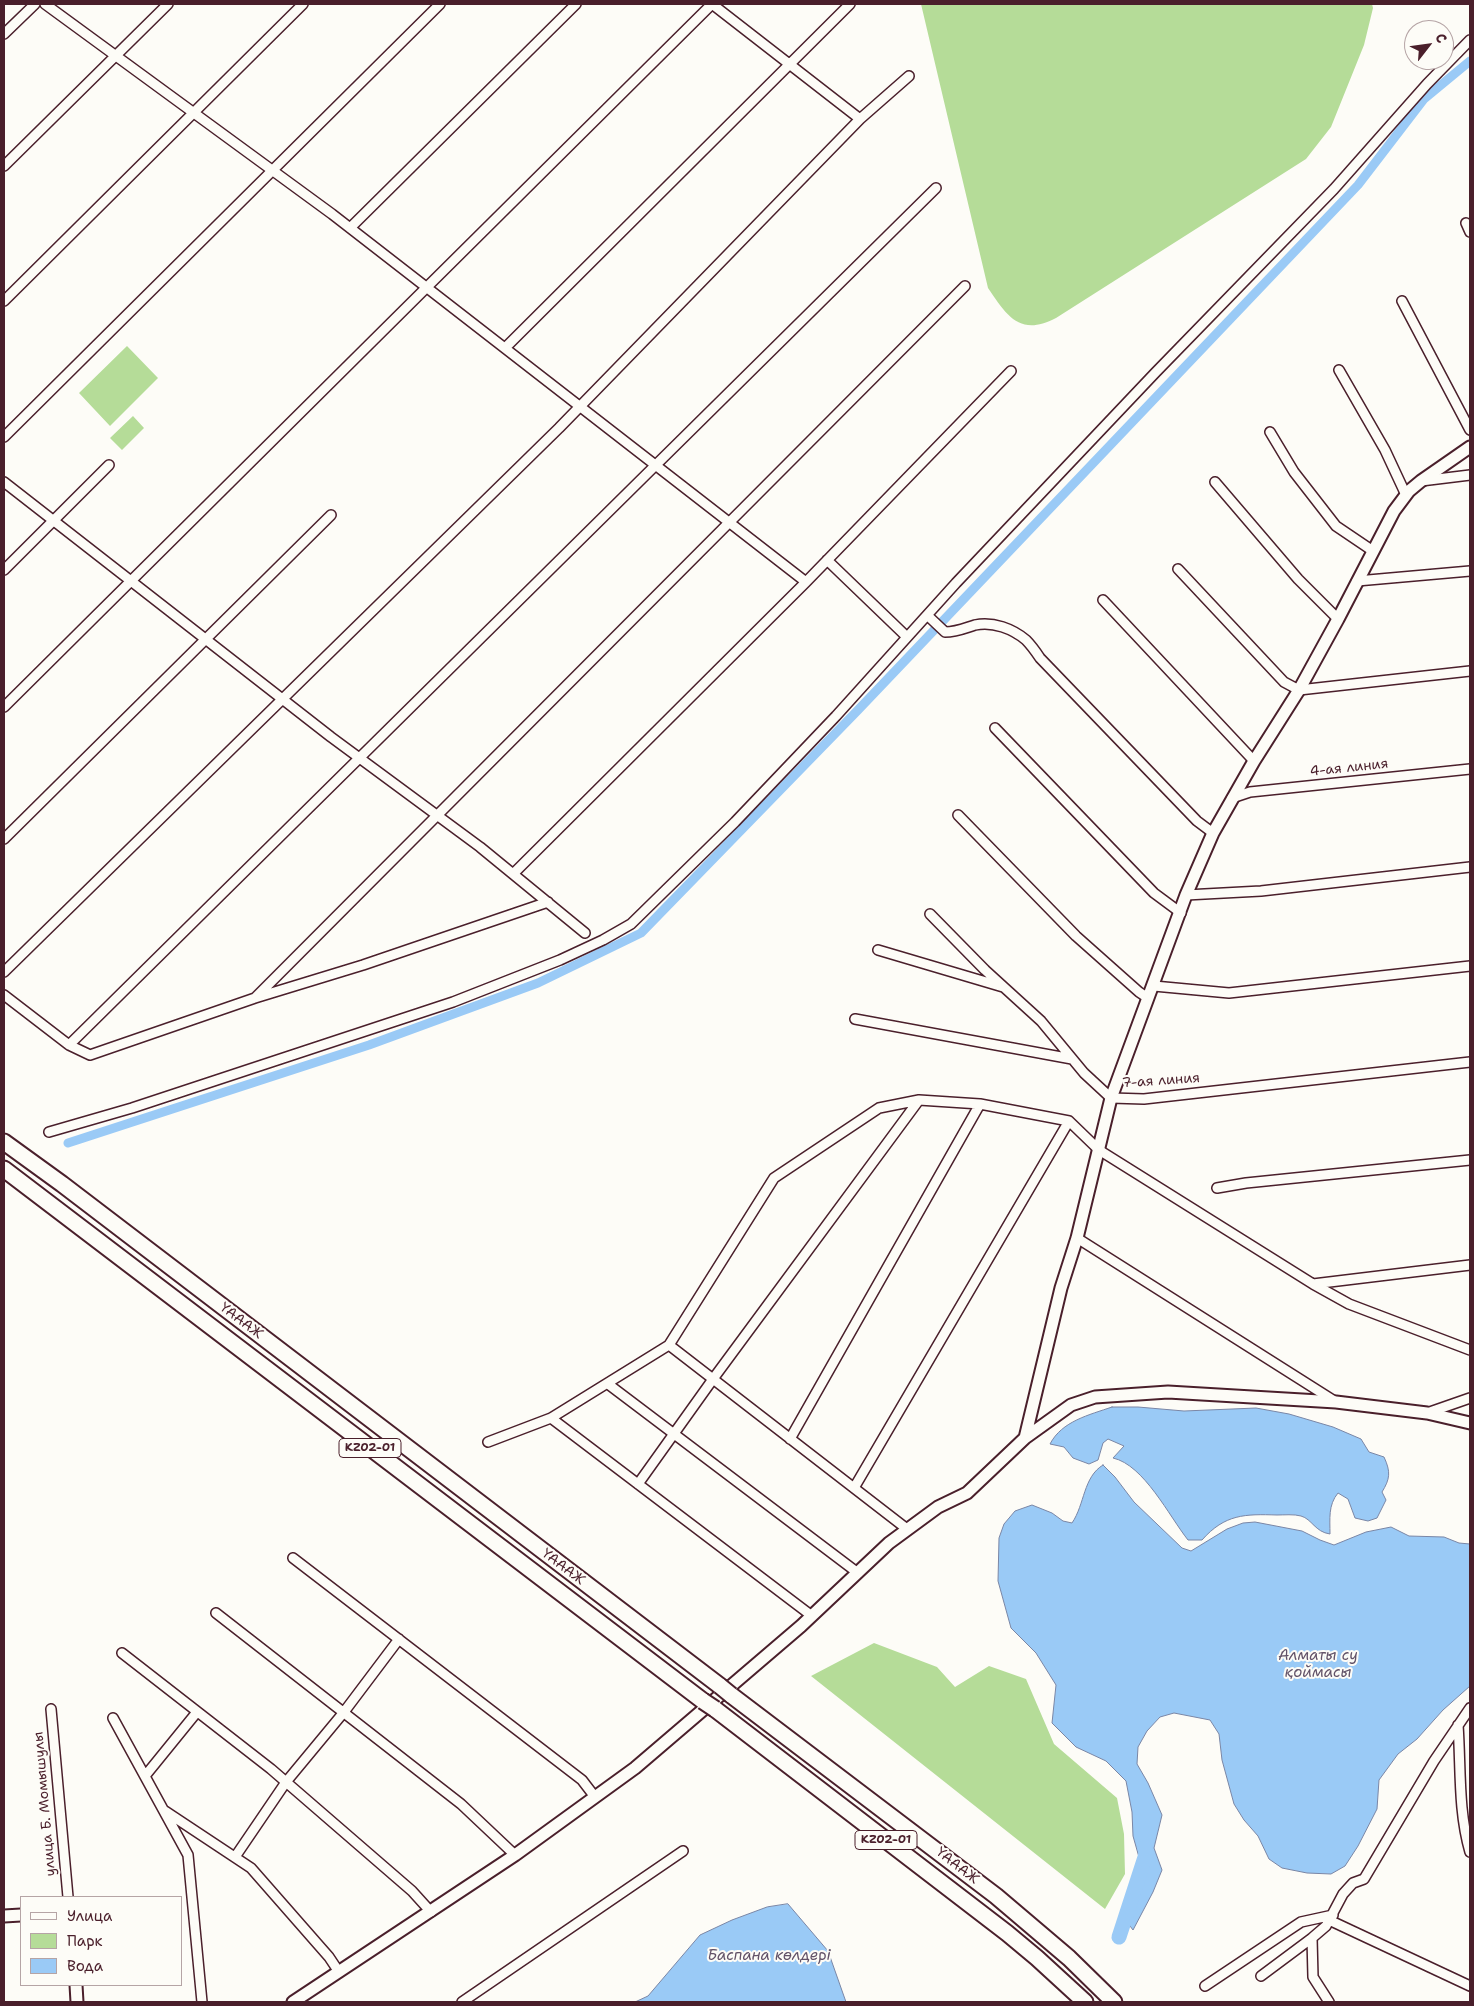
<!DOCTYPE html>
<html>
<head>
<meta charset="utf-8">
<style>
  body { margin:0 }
  #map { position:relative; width:1474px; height:2006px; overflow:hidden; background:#fdfcf7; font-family:"Shantell Sans",sans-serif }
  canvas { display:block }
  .frame { position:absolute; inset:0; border:5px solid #4a1f2b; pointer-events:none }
  .legend { position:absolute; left:20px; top:1896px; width:162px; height:90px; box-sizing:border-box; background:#fdfcf7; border:1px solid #b5a4a5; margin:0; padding:6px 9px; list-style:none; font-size:15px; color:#4a1f2b }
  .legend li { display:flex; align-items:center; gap:10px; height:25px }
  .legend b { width:25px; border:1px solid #b5a4a5 }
  .north { position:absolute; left:1404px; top:20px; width:50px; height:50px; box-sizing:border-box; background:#fdfcf7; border:1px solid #b5a4a5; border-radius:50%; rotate:60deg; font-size:14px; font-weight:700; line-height:20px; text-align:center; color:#4a1f2b }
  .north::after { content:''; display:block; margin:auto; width:18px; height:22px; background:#4a1f2b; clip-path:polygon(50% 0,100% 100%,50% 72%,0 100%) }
</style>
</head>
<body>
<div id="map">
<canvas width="1474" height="2006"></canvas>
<div class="frame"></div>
<ul class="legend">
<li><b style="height:6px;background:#fdfcf7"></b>Улица</li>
<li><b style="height:14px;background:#b5dc98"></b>Парк</li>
<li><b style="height:14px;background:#9acaf6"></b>Вода</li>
</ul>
<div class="north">С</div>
</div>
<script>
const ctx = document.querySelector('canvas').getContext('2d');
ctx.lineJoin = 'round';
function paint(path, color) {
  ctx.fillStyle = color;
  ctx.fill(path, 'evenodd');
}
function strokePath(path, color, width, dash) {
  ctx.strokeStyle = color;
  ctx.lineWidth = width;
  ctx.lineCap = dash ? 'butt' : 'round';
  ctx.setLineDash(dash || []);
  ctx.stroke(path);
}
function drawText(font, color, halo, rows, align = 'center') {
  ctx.font = font + ' "Shantell Sans",sans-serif';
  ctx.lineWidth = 4;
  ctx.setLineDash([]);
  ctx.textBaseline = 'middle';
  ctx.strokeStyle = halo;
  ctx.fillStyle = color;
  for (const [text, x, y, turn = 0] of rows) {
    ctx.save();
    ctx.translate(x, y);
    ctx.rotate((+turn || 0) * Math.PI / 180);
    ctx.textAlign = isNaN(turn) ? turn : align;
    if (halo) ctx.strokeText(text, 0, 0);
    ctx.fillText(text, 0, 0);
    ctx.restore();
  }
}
paint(new Path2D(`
  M 921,4 L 1372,4 L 1373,8 L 1364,45 L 1331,127 L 1306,159 L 1056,318 C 1020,337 1007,316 988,288 Z
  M 127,346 L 158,378 L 110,426 L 79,393 Z
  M 133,416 L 144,428 L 122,450 L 110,438 Z
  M 874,1643 L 937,1667 L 955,1687 L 989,1666 L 1026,1679 L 1054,1744 L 1117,1798 L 1124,1834 L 1125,1874 L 1105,1909 L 811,1676 Z`), '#b5dc98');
const water = new Path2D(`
  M 1112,1407 L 1138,1407 L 1184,1411 L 1256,1408 L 1289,1414 L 1333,1427 L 1361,1439 L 1369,1452 L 1384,1457 C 1391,1472 1390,1479 1382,1492 L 1386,1500 L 1377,1518 L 1368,1521 L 1355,1518 L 1348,1499 L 1338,1493 C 1328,1505 1330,1519 1330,1534 C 1315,1532 1312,1519 1301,1516 C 1294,1514 1284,1515 1277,1515 C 1245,1514 1225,1514 1202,1540 L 1188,1540 C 1169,1516 1144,1465 1113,1458 L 1124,1446 L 1108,1439 L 1103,1443 L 1098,1460 L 1089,1464 L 1073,1458 L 1064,1447 L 1050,1444 C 1062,1421 1089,1415 1112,1407 Z
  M 1103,1465 L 1115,1477 L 1134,1502 L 1182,1548 L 1191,1551 L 1227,1529 L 1243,1523 L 1255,1522 L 1302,1531 L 1320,1540 L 1334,1545 L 1366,1532 L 1391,1527 L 1409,1536 L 1444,1537 L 1459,1543 L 1470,1544 L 1470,1686 L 1443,1710 L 1417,1739 L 1398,1754 L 1379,1780 L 1377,1809 L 1358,1846 L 1345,1866 L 1331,1874 L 1307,1873 L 1282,1868 L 1269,1859 L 1258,1836 L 1244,1820 L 1234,1804 L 1222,1760 L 1219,1734 L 1210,1720 L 1174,1713 L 1160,1717 L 1147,1731 L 1138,1747 L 1137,1764 L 1148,1783 L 1162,1815 L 1154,1848 L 1162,1870 L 1153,1892 L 1133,1930 L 1121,1914 L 1137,1900 L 1144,1875 L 1133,1836 L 1132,1812 L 1126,1781 L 1106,1761 L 1076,1747 L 1052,1723 L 1056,1685 L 1036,1653 L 1011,1628 L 998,1581 L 999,1538 L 1004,1524 L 1015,1511 L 1032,1505 L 1052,1513 L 1063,1521 L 1072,1523 C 1085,1504 1083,1477 1103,1465 Z
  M 788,1904 L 828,1951 L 846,2002 L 635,2002 L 648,1996 L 700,1935 L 732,1920 L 767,1907 Z`);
paint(water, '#9acaf6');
strokePath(water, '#7a86a5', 1);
strokePath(new Path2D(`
  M 68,1143 L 369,1045 L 538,983 L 641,933 L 858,710 L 1358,185 L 1424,99 L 1470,61`), '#9acaf6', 9);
strokePath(new Path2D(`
  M 1119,1937 L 1146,1854 L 1145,1848`), '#9acaf6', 15);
const street = new Path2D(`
  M 45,4 L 332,214 L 806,582
  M 712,4 L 860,119
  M 4,34 L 35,4
  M 4,166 L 168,4
  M 1466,223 L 1470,232
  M 350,228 L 576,4
  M 4,301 L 303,4
  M 1402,301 L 1470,430
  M 505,348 L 850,4
  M 1339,370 L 1385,450 L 1406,495
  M 1270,432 L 1294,472 L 1336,526 L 1373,551
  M 4,437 L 440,4
  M 1421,481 L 1470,475
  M 4,482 L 331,737 L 480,847 L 585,933
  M 1215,482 L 1298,579 L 1338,619
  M 827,560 L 907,637
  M 1178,569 L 1284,682 L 1299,690 L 1470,671
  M 4,570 L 109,465
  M 1357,581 L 1470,571
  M 1103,600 L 1254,761
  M 927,615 L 945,632 C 957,632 965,628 975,625 C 993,621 1013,629 1026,640 C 1031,645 1036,652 1040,658 L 1197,821 L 1213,833
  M 4,707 L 712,4
  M 995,728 L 1154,893 L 1181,913
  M 1232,798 L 1250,792 L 1470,769
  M 958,815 L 1076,936 L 1139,992 L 1148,998
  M 4,839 L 331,515
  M 513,874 L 806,582 L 1011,371
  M 1186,895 L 1261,891 L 1470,867
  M 930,914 L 985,970 L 1041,1021 L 1084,1073 L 1111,1098 L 1144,1099 L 1470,1062
  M 878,950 L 1003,987
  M 4,972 L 559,428 L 860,119 L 909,76
  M 1154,986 L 1229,993 L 1470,966
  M 4,995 L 69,1045 L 90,1055 L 255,998 L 363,965 L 548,902
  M 255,998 L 965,286
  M 855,1019 L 1072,1059
  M 69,1045 L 936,188
  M 49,1132 L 132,1108 L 453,1002 L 560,960 L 603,940 L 631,924 L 735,822 L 836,716 L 956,583 L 1155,373 L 1334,189 L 1427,84 L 1470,40
  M 1217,1188 L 1246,1183 L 1470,1160
  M 1077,1238 L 1336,1402
  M 1313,1284 L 1470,1265
  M 669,1345 L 907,1529
  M 608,1384 L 858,1573
  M 1427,1413 L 1470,1398
  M 551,1418 L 812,1616
  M 790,1439 L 980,1104
  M 488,1442 L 551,1418 L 669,1345 L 774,1178 L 879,1108 L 919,1100 L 980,1104 L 1069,1121 L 1099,1150 L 1313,1284 L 1349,1304 L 1470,1350
  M 638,1484 L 713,1379 L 919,1100
  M 854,1488 L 1069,1121
  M 293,1558 L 582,1780 L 595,1797
  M 216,1613 L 461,1804 L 515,1855
  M 122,1653 L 271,1769 L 412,1891 L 431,1912
  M 51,1709 L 68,1897
  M 113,1718 L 188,1855 L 202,2002
  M 1458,1725 C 1461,1767 1458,1811 1470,1852
  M 145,1776 L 197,1712
  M 165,1811 L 251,1868 L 329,1957 L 339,1972
  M 235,1857 L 286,1782 L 344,1712 L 399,1639
  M 1329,1920 L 1470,1986
  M 1312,1938 L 1313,1977 L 1329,2002
  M 1261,1976 L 1312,1938 L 1326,1926 L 1343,1894 L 1353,1883 L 1364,1879 L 1434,1761 L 1470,1708
  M 1205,1986 L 1301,1922 L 1333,1915
  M 462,2002 L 683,1851`);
const secondary = new Path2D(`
  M 1025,1438 L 1061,1288 L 1077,1238 L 1111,1098 L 1186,895 L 1213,833 L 1254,761 L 1299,690 L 1338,619 L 1394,511 L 1409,491 L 1421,481 L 1470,447
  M 4,1916 L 21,1915
  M 76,1985 L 77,2002
  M 293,2002 L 515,1855 L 635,1768 L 801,1626 L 889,1543 L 938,1507 L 967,1493 L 1025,1438 L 1071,1405 L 1095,1397 L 1168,1392 L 1336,1402 L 1427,1413 L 1470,1423`);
const highway = new Path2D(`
  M 4,1142 L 62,1184 L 720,1686
  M 4,1169 L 703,1701
  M 731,1695 L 996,1896 L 1069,1958 L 1114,2002
  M 715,1709 L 1007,1933 L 1037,1958 L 1085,2002`);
strokePath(street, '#4a1f2b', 12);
strokePath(secondary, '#4a1f2b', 15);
strokePath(highway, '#4a1f2b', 19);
strokePath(street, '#fdfcf7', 9);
strokePath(secondary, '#fdfcf7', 11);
strokePath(highway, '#fdfcf7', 15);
const highwayBridge = new Path2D(`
  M 720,1686 L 731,1695
  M 703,1701 L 715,1709`);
strokePath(highwayBridge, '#4a1f2b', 19, []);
strokePath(highwayBridge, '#fdfcf7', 15);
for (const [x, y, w] of [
  [370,1448,62],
  [886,1840,62]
]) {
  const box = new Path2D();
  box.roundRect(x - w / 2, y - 9.5, w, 19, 4);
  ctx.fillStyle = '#fdfcf7';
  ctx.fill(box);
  strokePath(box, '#4a1f2b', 1);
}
drawText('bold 12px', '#4a1f2b', null, [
  ["KZ02-01",370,1448],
  ["KZ02-01",886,1840]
]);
drawText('14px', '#4a1f2b', '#fdfcf7', [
  ["4-ая линия",1349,768,-6],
  ["7-ая линия",1161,1081,-4],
  ["ҮАААЖ",241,1321,37],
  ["ҮАААЖ",563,1567,37],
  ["улица Б. Момышулы",45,1804,-95],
  ["ҮАААЖ",957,1866,38]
]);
drawText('italic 15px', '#625268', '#fdfcf7', [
  ["Алматы су",1318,1656],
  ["қоймасы",1318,1673],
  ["Баспана көлдері",769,1956]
]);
</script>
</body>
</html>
